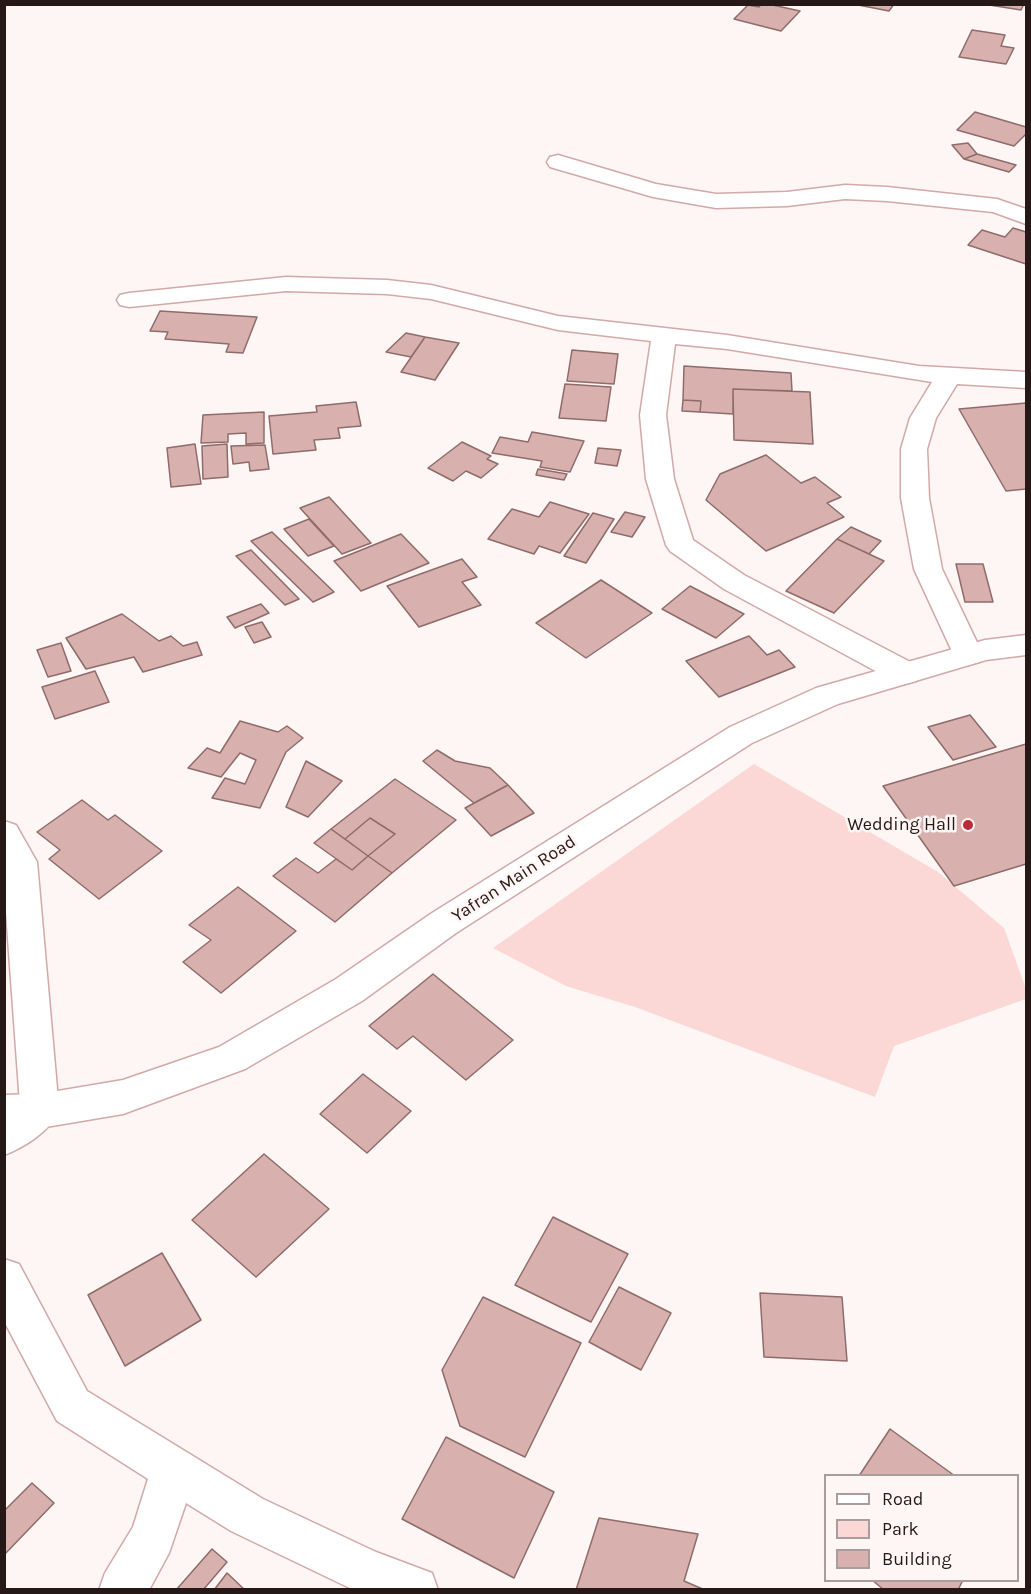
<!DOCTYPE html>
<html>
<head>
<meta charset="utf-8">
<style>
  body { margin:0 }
  #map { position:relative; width:1031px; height:1594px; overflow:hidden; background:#fef5f5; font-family:Karla,sans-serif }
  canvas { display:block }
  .frame { position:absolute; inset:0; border:6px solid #261817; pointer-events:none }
  .legend { position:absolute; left:824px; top:1474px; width:195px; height:108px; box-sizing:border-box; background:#fef5f5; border:2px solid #a89d9c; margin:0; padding:8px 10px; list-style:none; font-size:18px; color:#261817 }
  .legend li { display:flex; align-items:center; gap:12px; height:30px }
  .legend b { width:30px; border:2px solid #a89d9c }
</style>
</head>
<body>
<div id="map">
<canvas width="1031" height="1594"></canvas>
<div class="frame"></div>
<ul class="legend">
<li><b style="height:8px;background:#fff"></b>Road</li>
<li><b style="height:16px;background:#fbd7d5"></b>Park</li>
<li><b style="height:16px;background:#d8b1af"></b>Building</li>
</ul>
</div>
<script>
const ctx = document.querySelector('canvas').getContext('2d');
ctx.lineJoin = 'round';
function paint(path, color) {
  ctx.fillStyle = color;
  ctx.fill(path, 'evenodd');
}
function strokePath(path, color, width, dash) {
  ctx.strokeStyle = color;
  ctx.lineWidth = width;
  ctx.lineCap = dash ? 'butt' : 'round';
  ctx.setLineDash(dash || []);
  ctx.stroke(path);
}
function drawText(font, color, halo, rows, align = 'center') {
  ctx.font = font + ' Karla,sans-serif';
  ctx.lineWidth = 5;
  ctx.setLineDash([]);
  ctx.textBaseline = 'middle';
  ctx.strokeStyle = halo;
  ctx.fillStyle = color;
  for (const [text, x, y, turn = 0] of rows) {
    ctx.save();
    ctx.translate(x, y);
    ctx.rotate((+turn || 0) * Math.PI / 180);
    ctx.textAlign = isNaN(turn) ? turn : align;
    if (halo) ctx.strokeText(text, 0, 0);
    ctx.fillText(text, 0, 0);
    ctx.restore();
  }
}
paint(new Path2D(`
  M 754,764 L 938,872 L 1004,928 L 1026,989 L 1026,999 L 894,1046 L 875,1097 L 635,1007 L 566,986 L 493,948 Z`), '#fbd7d5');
const building = new Path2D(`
  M 761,4 L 768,4 L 800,11 L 781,31 L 734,19 L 748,5 L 759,7 Z
  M 853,4 L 894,4 L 889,11 Z
  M 983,4 L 1024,4 L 1021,10 Z
  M 972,30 L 1005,35 L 1001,46 L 1014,48 L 1006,64 L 959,57 Z
  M 975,112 L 1026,127 L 1026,134 L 1014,146 L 957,130 Z
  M 968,143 L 977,154 L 964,159 L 952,145 Z
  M 977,154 L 1016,165 L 1009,172 L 964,159 Z
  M 1013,228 L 1026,232 L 1026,264 L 968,245 L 982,230 L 1005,237 Z
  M 160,311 L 257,317 L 243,353 L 226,352 L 229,344 L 165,339 L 168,332 L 150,331 Z
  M 406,333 L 425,337 L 411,357 L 386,352 Z
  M 425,337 L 459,343 L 435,380 L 401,372 Z
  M 572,350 L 618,354 L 614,384 L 567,381 Z
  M 684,366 L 791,373 L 792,391 L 733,389 L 733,414 L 700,412 L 701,401 L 683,400 Z
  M 565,384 L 611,387 L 606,421 L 559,418 Z
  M 733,389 L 810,392 L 813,444 L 734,440 Z
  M 683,400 L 701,401 L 700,412 L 682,411 Z
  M 356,402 L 361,426 L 338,428 L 340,438 L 314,440 L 316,450 L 273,454 L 269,416 L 317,412 L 316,406 Z
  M 1026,403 L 1026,489 L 1006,491 L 959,409 Z
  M 264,412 L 264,443 L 246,444 L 246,433 L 228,434 L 228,442 L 201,443 L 203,415 Z
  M 532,432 L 584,441 L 570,472 L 540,467 L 542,461 L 492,453 L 500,437 L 528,442 Z
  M 462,442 L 491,456 L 487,459 L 498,464 L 481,478 L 466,471 L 453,481 L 428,468 Z
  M 195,444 L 201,484 L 171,487 L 167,448 Z
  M 227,444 L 228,477 L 203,479 L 202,446 Z
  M 265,445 L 269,469 L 250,471 L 249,462 L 233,464 L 231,446 Z
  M 598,448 L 621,450 L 617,466 L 595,463 Z
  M 766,455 L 801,483 L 815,477 L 841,497 L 827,503 L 844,517 L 766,551 L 706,500 L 720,474 Z
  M 538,469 L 567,474 L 564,480 L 536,475 Z
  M 329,497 L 371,543 L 342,554 L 300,508 Z
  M 550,502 L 589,514 L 560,553 L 539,546 L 534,554 L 488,539 L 512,509 L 539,517 Z
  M 625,512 L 645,517 L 632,537 L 611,532 Z
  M 593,513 L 614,519 L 586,563 L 564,556 Z
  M 309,519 L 334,546 L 308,556 L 284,529 Z
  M 851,527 L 881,541 L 869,554 L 837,539 Z
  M 272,532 L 334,592 L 313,602 L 251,541 Z
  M 401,534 L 429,563 L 361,591 L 334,561 Z
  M 837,539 L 884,561 L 834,613 L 786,591 Z
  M 251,550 L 299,599 L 285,605 L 236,556 Z
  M 462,559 L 477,577 L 462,582 L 481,605 L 419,627 L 387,586 Z
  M 956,564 L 983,564 L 993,602 L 965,602 Z
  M 601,580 L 652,613 L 586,658 L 536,623 Z
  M 690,586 L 744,614 L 716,638 L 662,609 Z
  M 261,604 L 269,613 L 235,628 L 227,617 Z
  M 122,614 L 159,641 L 171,636 L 183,646 L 197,642 L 202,655 L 143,672 L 134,657 L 86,669 L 66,638 Z
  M 262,622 L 271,637 L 254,643 L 245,627 Z
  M 749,636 L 767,655 L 779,650 L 795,667 L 719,697 L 686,661 Z
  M 61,643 L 71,671 L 48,677 L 37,650 Z
  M 95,671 L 109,702 L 55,719 L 42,687 Z
  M 970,715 L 996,747 L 953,760 L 928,727 Z
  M 240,721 L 278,732 L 287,726 L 303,738 L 286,752 L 260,808 L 212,798 L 225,778 L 245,784 L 256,760 L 240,753 L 221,777 L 188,768 L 207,748 L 220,753 Z
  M 1026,744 L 1026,864 L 954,886 L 883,786 Z
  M 437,750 L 455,761 L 490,768 L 508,785 L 474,803 L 423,761 Z
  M 306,761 L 342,781 L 308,817 L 286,807 Z
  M 395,779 L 456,820 L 392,873 L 368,856 L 395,834 L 370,818 L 345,839 L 331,829 Z
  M 508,785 L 534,813 L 491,836 L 465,808 Z
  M 82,800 L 108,820 L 115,815 L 162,851 L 99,899 L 49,859 L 60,850 L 37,832 Z
  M 370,818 L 395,834 L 368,856 L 345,839 Z
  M 331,829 L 368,856 L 352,870 L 314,843 Z
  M 368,856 L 392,873 L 335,922 L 273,876 L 296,858 L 318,873 L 336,859 L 352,870 Z
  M 238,887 L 296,931 L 221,993 L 183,962 L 211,940 L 189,925 Z
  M 433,974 L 513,1040 L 466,1080 L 413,1036 L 397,1049 L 369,1026 Z
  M 363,1074 L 411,1111 L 367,1153 L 320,1114 Z
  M 264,1154 L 329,1209 L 256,1277 L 192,1220 Z
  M 553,1217 L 628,1254 L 591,1322 L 515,1285 Z
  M 162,1253 L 201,1320 L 125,1366 L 88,1295 Z
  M 619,1287 L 671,1313 L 641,1370 L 589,1342 Z
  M 760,1293 L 842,1297 L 847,1361 L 764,1357 Z
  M 483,1297 L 581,1343 L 525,1457 L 460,1426 L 442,1370 Z
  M 890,1429 L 955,1476 L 859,1476 Z
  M 446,1437 L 554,1492 L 514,1578 L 402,1519 Z
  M 32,1483 L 54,1503 L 4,1555 L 4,1511 Z
  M 599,1518 L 698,1534 L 684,1581 L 705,1590 L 576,1590 Z
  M 212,1549 L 227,1562 L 203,1590 L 176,1590 Z
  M 227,1573 L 245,1590 L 214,1590 Z
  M 872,1580 L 963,1580 L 958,1590 L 884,1590 Z`);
paint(building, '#d8b1af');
strokePath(building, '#8f6b69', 1.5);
const street = new Path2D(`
  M 558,155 L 656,184 L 716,194 L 787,192 L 845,185 L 887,187 L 997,199 L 1026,209 L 1026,224 L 993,212 L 887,201 L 845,199 L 787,206 L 716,208 L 653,197 L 550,167 L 547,162 L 550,157 Z
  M 286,277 L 387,280 L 431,285 L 558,316 L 727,335 L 919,366 L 1026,372 L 1026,388 L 957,384 L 936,418 L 927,449 L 929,498 L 942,569 L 983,655 L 979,662 L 968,665 L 957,662 L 914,569 L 901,498 L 901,449 L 910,418 L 932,382 L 727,349 L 675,344 L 666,415 L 674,479 L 693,540 L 744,575 L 916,665 L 920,673 L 916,681 L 905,684 L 894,681 L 724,589 L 670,551 L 666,545 L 646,479 L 640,415 L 651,341 L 558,330 L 431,299 L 387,294 L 286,291 L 129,307 L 120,305 L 117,300 L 120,295 L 129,293 Z
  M 4,821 L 16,825 L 37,862 L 59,1111 C 50,1131 25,1147 4,1155 L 4,1115 L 20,1104 L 4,884 Z
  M 4,1259 L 19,1264 L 87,1391 L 263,1499 L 376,1552 L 432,1573 L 438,1590 L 354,1590 L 231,1531 L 186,1503 L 169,1553 L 149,1590 L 99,1590 L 105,1573 L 133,1527 L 148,1479 L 57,1421 L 4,1321 Z`);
const secondary = new Path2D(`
  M 1026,635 L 1026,655 L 986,660 L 838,704 L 752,743 L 456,933 L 362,1001 L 245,1069 L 123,1114 L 40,1128 L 4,1129 L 4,1095 L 40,1094 L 123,1080 L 219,1047 L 336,979 L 432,913 L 730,727 L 816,688 L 985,640 Z`);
strokePath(street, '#d1a9a7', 3);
strokePath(secondary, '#d1a9a7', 3);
paint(street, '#fff');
paint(secondary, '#fff');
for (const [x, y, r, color] of [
  [968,825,6,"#ba2a37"]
]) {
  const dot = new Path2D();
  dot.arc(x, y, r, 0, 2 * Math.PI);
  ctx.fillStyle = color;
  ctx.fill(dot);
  strokePath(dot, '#fef5f5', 2);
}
drawText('18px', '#261817', '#fef5f5', [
  ["Wedding Hall",956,825]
], 'right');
drawText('18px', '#261817', '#fef5f5', [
  ["Yafran Main Road",514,879,-33]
]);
</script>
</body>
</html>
